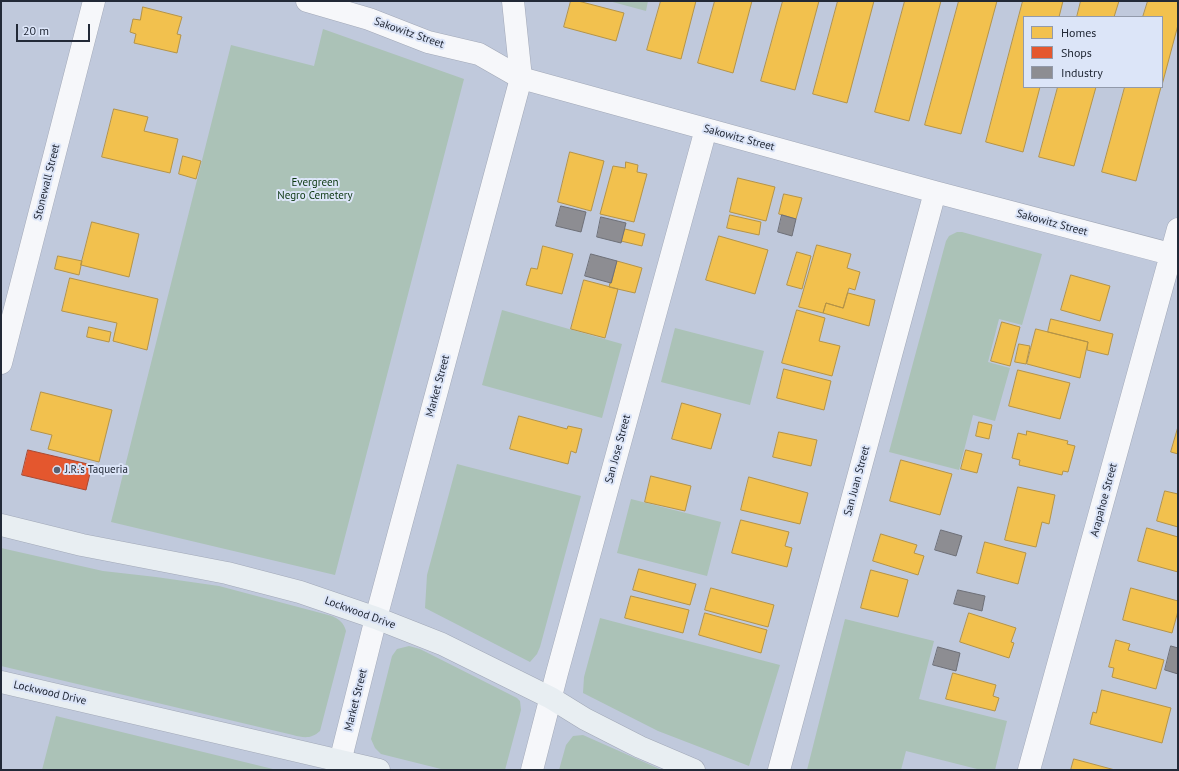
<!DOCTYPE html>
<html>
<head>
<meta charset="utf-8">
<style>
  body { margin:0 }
  #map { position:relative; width:1179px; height:771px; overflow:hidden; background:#c0c9dc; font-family:"PT Sans",sans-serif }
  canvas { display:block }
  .frame { position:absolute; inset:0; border:2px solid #222937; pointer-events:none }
  .legend { position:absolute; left:1023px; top:16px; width:140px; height:72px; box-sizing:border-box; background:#dce5f8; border:1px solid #929aab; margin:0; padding:5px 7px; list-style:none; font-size:12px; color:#222937 }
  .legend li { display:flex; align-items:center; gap:8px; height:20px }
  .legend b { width:20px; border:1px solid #929aab }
  .scale { position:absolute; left:16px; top:24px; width:74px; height:18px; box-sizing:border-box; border:2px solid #222937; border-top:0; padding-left:5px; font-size:12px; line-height:14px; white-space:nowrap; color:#222937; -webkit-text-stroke:3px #dce5f8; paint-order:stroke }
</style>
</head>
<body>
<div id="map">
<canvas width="1179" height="771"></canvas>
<div class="frame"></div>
<ul class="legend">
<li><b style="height:11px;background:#f2c14e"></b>Homes</li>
<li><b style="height:11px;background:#e4572e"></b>Shops</li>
<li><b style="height:11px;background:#8d8d92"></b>Industry</li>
</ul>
<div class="scale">20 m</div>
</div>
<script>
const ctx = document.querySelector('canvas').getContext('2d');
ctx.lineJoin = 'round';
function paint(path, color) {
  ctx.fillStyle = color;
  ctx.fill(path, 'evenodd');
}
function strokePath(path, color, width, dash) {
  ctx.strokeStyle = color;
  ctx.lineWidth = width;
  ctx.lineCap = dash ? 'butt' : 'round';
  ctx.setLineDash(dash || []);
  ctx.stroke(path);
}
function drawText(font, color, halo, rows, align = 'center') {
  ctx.font = font + ' "PT Sans",sans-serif';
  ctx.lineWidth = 4;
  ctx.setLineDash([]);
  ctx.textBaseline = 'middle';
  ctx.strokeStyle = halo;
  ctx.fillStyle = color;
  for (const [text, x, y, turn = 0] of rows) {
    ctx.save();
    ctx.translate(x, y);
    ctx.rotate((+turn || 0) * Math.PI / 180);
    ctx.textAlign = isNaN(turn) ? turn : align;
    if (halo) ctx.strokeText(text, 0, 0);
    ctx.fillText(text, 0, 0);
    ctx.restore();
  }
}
paint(new Path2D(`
  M 609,1 L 648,1 L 646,11 Z
  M 323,29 L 464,79 L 335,575 L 111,522 L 231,45 L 314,66 Z
  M 957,232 L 962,232 L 1042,254 L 1022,325 L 999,319 L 988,362 L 1010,368 L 995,421 L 973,415 L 959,470 L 889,452 L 946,241 L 949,236 Z
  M 502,310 L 622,344 L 602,418 L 482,385 Z
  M 675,328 L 764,351 L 750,405 L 661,382 Z
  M 457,464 L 581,496 L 540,647 L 537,654 L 530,662 L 425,608 L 427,575 Z
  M 631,499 L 721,522 L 707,576 L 617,553 Z
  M 1,548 L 103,571 L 156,577 L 219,586 L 332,616 C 339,619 344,623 346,631 L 320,731 C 311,739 304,738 293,735 L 1,666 Z
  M 600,618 L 780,665 L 749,766 L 658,731 L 583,693 L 584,677 Z
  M 845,619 L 934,641 L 919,699 L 1007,721 L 995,770 L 981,770 L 906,751 L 901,770 L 807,770 Z
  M 409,646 L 420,649 L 517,698 L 520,701 L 521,710 L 505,770 L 445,770 L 381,754 L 375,748 L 371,739 L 392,656 L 397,649 Z
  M 56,716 L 277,770 L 42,770 Z
  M 583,735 L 662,770 L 559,770 L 566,745 L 573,736 Z`), '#abc2b7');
const homes = new Path2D(`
  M 571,1 L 578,1 L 624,13 L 616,41 L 564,27 Z
  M 661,1 L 696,1 L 681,59 L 647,50 Z
  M 715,1 L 752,1 L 733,73 L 698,63 Z
  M 783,1 L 819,1 L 795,90 L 761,81 Z
  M 838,1 L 874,1 L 847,103 L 813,94 Z
  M 905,1 L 941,1 L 909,121 L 875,112 Z
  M 959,1 L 997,1 L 961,134 L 925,125 Z
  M 1023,1 L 1063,1 L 1059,17 L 1024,17 L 1024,87 L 1040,87 L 1023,152 L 986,142 Z
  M 1081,1 L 1119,1 L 1114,17 L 1077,17 Z
  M 1148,1 L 1178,1 L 1178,25 L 1162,85 L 1162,17 L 1143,17 Z
  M 143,7 L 182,17 L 177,34 L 181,35 L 177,53 L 134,43 L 136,34 L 130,32 L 133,19 L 140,20 Z
  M 1058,87 L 1096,87 L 1074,166 L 1039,157 Z
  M 1125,87 L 1161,87 L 1136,181 L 1102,172 Z
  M 114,109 L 148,117 L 144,131 L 178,139 L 170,173 L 102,157 Z
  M 570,152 L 604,161 L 591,211 L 558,202 Z
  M 183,156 L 201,161 L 196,179 L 179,174 Z
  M 626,162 L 638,165 L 637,172 L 647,174 L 634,222 L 600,214 L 613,166 L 625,168 Z
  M 738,178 L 775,187 L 766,221 L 730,212 Z
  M 784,194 L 802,198 L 796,219 L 779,214 Z
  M 730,215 L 761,222 L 759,235 L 727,228 Z
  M 92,222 L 139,234 L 129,277 L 81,265 Z
  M 625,229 L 645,234 L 642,246 L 621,241 Z
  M 719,236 L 768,250 L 755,294 L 706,280 Z
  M 817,245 L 851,254 L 847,268 L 860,272 L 855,290 L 849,288 L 843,308 L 826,303 L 823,313 L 799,307 Z
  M 543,246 L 573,254 L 562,294 L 526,285 L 531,268 L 537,269 Z
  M 797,252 L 811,256 L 802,289 L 787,285 Z
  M 58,256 L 82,261 L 79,275 L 55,269 Z
  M 617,261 L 642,268 L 635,293 L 609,287 L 610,283 L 611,283 Z
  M 1071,275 L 1110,286 L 1100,321 L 1061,310 Z
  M 70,278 L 158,299 L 147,350 L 113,341 L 117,323 L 62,311 Z
  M 584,280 L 618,289 L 605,338 L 571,329 Z
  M 848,293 L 875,300 L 869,326 L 823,313 L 826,303 L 843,308 Z
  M 797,310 L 825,318 L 819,341 L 840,346 L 832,376 L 782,363 Z
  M 1051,319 L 1113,334 L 1108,355 L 1087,350 L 1088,342 L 1048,332 Z
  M 1002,322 L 1020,327 L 1010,366 L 991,361 Z
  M 89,327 L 111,332 L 109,342 L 87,337 Z
  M 1036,329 L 1088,342 L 1080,378 L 1027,364 Z
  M 1019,344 L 1030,346 L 1026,364 L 1015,362 Z
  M 784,369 L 831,381 L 824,410 L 777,398 Z
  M 1018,370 L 1070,383 L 1060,419 L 1009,406 Z
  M 41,392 L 112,410 L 99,462 L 48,449 L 52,435 L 31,430 Z
  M 682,403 L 721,414 L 711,449 L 672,439 Z
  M 519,416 L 567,429 L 568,426 L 582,429 L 576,453 L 571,451 L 568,464 L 510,449 Z
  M 979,422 L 992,425 L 989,439 L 976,436 Z
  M 1178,427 L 1178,454 L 1171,452 Z
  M 1027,431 L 1068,441 L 1067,444 L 1075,446 L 1068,472 L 1063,471 L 1062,475 L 1019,465 L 1020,460 L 1012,458 L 1018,433 L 1026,435 Z
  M 779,432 L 817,440 L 811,466 L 773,457 Z
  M 966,450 L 982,454 L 977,473 L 961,469 Z
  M 901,460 L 952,474 L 940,515 L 890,501 Z
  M 651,476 L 691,486 L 685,511 L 645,502 Z
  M 749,477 L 808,493 L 800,524 L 741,510 Z
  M 1018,487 L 1055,495 L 1049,524 L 1042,522 L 1036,547 L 1005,540 Z
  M 1165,491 L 1178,494 L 1178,527 L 1157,521 Z
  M 741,520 L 789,532 L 785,546 L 792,548 L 787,567 L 732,553 Z
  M 1147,528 L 1178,537 L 1178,572 L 1138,561 Z
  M 881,534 L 917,545 L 914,553 L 924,556 L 918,575 L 873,561 Z
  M 985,542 L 1026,553 L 1018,584 L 977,573 Z
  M 639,569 L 696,584 L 690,605 L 633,590 Z
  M 871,570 L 908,580 L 898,617 L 861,608 Z
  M 711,588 L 774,605 L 768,627 L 705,610 Z
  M 1131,588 L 1178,601 L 1178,611 L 1172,633 L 1123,620 Z
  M 631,596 L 689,610 L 683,633 L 625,618 Z
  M 705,613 L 767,630 L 761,653 L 699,635 Z
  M 969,613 L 1016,628 L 1011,642 L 1014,643 L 1009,658 L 960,642 Z
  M 1116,640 L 1130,644 L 1128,650 L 1164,660 L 1156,689 L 1112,677 L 1114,668 L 1109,667 Z
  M 953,673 L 996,685 L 993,696 L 999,698 L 995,711 L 946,699 Z
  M 1102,690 L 1171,708 L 1162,743 L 1090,724 L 1093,712 L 1096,713 Z
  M 1074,759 L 1115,770 L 1071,770 Z`);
paint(homes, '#f2c14e');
strokePath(homes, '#b49347', 1);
const shops = new Path2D(`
  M 28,450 L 92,465 L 86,490 L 22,475 Z`);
paint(shops, '#e4572e');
strokePath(shops, '#aa4931', 1);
const industry = new Path2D(`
  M 561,206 L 586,212 L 581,232 L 556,226 Z
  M 782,215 L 796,219 L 792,236 L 778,232 Z
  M 601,217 L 626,223 L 621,243 L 597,237 Z
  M 591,254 L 617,261 L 611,283 L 585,276 Z
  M 941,530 L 962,536 L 956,556 L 935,550 Z
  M 958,590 L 985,596 L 982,611 L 954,604 Z
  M 1171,646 L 1178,648 L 1178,674 L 1165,670 Z
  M 938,647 L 960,653 L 956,671 L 933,665 Z`);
paint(industry, '#8d8d92');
strokePath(industry, '#6d6f77', 1);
const minor = new Path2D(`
  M 307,1 L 369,19 L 428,42 L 479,54 L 521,78 L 935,192 L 1178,256
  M 1,363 L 94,1
  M 532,770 L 557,673 L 706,129
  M 779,770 L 935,192
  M 1029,770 L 1178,229`);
const tertiary = new Path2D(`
  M 338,770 L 376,618 L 521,78 L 513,1`);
const secondary = new Path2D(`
  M 1,525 L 82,545 L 227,573 L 300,592 L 376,618 L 442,644 L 551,698 L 585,719 L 640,747 L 694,770
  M 1,682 L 379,770`);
strokePath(minor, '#a1a8b7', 23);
strokePath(tertiary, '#a1a8b7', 23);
strokePath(secondary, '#a1a8b7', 23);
strokePath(minor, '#f6f7fa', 22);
strokePath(tertiary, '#f6f7fa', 22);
strokePath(secondary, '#e8eef2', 22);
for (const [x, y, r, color] of [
  [57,470,4,"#596171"]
]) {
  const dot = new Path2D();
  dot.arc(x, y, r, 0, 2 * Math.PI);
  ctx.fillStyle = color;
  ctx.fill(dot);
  strokePath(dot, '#dce5f8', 1.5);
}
drawText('11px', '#222937', '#dce5f8', [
  ["Sakowitz Street",409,33,19],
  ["Sakowitz Street",739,138,15],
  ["Stonewall Street",47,182,-76],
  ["Sakowitz Street",1052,223,15],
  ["Market Street",438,386,-75],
  ["San Jose Street",618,449,-75],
  ["San Juan Street",857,481,-75],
  ["Arapahoe Street",1104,500,-75],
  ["Lockwood Drive",360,613,20],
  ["Lockwood Drive",50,693,13],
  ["Market Street",356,700,-76]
]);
drawText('11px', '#0c3711', '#dce5f8', [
  ["Evergreen",315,183],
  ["Negro Cemetery",315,196]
]);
drawText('11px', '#222937', '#dce5f8', [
  ["J.R.'s Taqueria",65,470]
], 'left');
</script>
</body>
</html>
